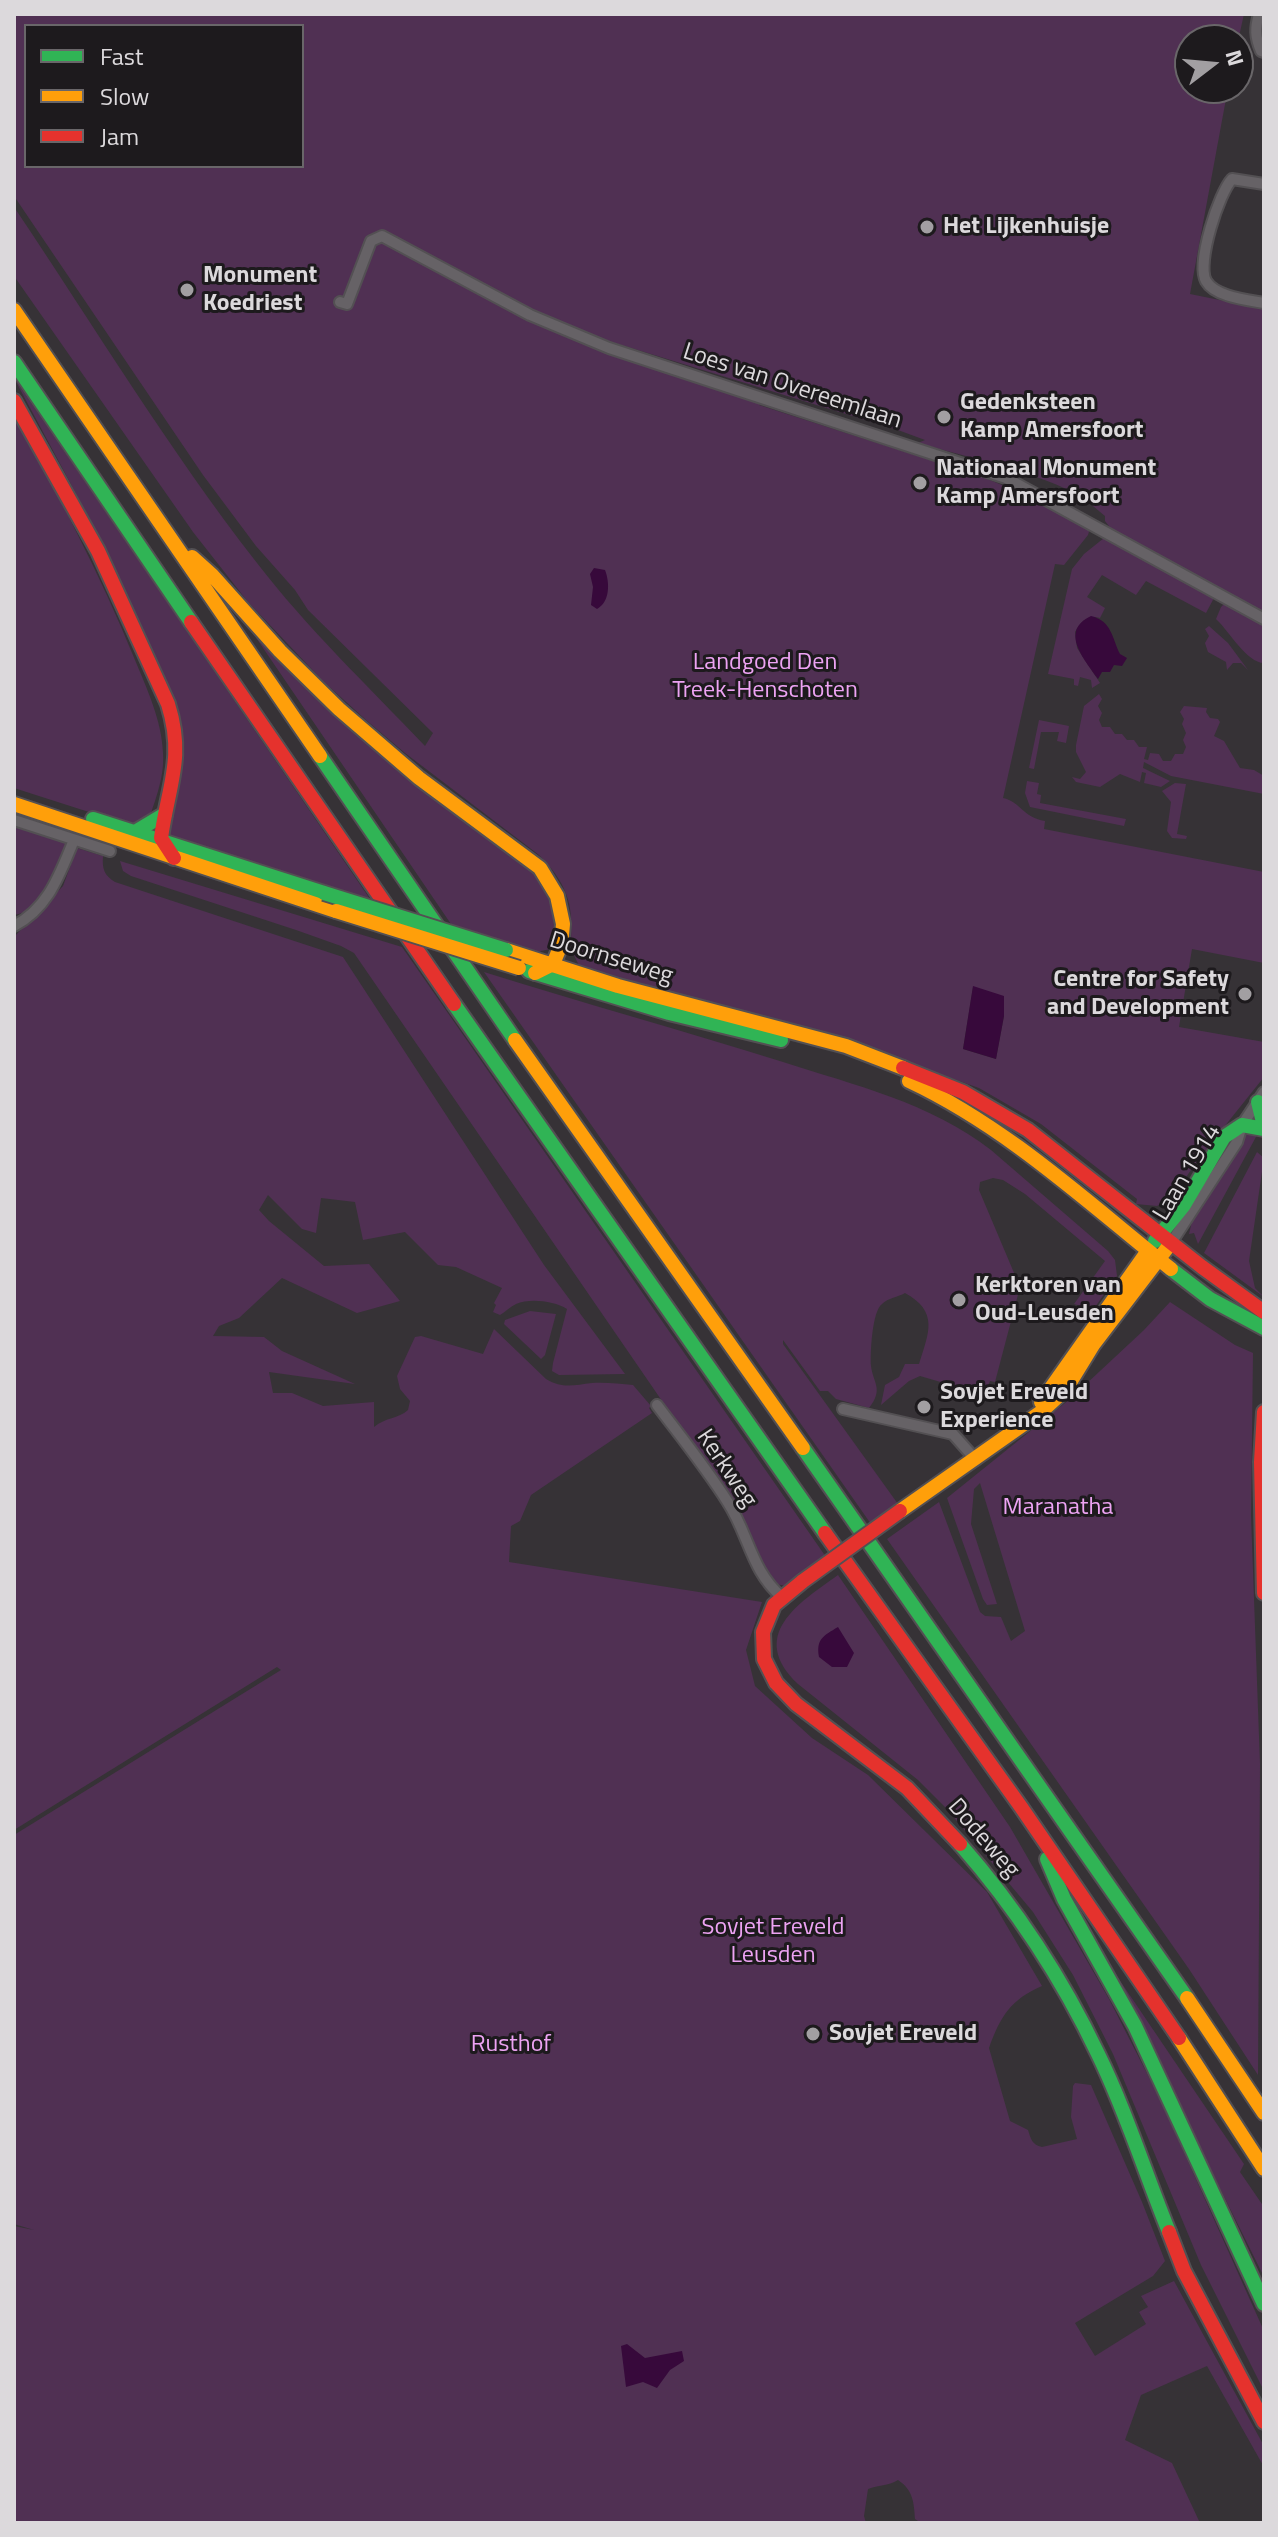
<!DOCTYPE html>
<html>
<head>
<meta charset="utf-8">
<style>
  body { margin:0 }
  #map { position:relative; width:1278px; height:2537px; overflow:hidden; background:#363236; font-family:"Titillium Web",sans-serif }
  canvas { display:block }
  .frame { position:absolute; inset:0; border:16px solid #dcd9dc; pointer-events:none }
  .legend { position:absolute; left:24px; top:24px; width:280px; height:144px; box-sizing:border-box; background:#1d1a1d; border:2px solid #696669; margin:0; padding:10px 14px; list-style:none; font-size:24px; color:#dcd9dc }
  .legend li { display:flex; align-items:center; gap:16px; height:40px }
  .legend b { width:40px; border:2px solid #696669 }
  .north { position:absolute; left:1174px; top:24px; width:80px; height:80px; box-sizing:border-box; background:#1d1a1d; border:2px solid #696669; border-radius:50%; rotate:74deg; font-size:22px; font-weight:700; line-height:32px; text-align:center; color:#dcd9dc }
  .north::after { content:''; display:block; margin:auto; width:28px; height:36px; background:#a29fa2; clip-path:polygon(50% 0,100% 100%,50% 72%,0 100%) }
</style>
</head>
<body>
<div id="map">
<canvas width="1278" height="2537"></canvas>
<div class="frame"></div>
<ul class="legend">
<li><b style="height:10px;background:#30b455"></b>Fast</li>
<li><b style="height:10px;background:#ff9f0a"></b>Slow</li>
<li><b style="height:10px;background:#e5322d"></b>Jam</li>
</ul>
<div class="north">N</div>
</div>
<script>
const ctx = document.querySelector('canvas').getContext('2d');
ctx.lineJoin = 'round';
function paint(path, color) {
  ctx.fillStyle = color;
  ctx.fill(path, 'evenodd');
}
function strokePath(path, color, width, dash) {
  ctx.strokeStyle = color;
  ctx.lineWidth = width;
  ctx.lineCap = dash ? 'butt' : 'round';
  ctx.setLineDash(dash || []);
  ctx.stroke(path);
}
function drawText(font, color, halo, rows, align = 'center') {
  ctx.font = font + ' "Titillium Web",sans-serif';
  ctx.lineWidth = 6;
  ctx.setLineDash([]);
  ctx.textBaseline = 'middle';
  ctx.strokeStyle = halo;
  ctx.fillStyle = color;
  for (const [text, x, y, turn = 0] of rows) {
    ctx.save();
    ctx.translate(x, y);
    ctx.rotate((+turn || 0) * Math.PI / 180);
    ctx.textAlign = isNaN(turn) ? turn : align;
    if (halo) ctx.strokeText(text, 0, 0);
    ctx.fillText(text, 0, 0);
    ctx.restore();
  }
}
paint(new Path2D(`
  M 14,14 L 1244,14 L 1238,41 L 1190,40 L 1190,88 L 1228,88 L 1190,294 L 1264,309 L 1264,613 L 1112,530 L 1105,521 L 1105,516 C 1096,509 1086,499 1075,493 C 1026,469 970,458 918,443 L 925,440 L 898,430 L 602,339 L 599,347 L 765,400 L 759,405 L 980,476 L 1068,512 L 1090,528 L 1088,535 L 1064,565 L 1055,564 L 1003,798 C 1021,802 1022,817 1045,821 L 1044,829 L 1264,872 L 1264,963 L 1192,949 L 1179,1027 L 1264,1042 L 1264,1077 L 1200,1157 L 1173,1196 L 1157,1206 L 1136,1204 L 1137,1199 L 1041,1124 L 979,1088 L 869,1049 L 581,968 C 568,948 572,940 571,918 C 570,892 557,873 539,855 L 405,753 L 366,720 L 323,681 L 248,602 L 193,532 L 14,276 L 14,207 C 94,326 169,450 257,563 C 307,628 368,686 425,746 L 433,733 L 308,610 L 295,590 L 256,546 L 203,475 L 14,196 ZM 26,26 L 302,26 L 302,166 L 26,166 ZM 973,987 L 1004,1016 L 996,1059 L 963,1049 Z
  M 14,378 L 372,902 L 165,837 L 181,761 L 102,542 Z
  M 14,412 C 57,493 100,574 135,660 C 147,689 162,721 163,753 C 165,779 153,806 145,830 L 14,788 Z
  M 1104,538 L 1111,538 L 1215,596 L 1206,613 L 1146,581 L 1136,595 L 1102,575 L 1087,597 L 1105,608 L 1100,618 C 1088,614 1080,623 1075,632 L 1077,648 L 1100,683 L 1092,688 L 1091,680 L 1080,677 L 1078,686 L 1074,685 L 1074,679 L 1048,674 L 1072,569 L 1084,554 Z
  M 1226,602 L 1264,624 L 1264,663 C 1247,663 1229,631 1216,619 L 1221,607 Z
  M 246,623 L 539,874 C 552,901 560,918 550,949 L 537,952 L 453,927 Z
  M 1209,626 L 1228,643 L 1248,670 L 1241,663 L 1233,663 L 1227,670 L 1226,662 L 1208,652 L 1205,643 L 1209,636 L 1205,629 Z
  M 1099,694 L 1102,699 L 1098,706 L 1102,713 L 1099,720 L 1102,727 L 1110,727 L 1115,734 L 1122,734 L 1127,740 L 1134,740 L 1139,747 L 1147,747 L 1144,759 L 1148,760 L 1150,753 L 1159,754 L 1163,761 L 1171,761 L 1175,754 L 1183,754 L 1186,747 L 1183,740 L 1186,733 L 1182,724 L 1184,719 L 1180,712 L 1184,706 L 1207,708 L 1206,712 L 1210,718 L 1218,719 L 1220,722 L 1214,736 L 1224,741 L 1240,768 L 1254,770 L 1264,776 L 1264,794 L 1171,776 L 1144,762 L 1143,768 L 1170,781 L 1161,787 L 1144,783 L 1146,773 L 1142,772 L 1140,782 L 1120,774 L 1100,787 L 1076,782 L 1072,777 L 1080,779 L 1086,772 L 1076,752 L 1076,745 L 1084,706 Z
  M 1039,720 L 1069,726 L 1066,743 L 1057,741 L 1059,732 L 1041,732 L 1034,769 L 1029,768 Z
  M 1027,781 L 1039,783 L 1037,794 L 1041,795 L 1040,803 L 1126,819 L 1124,826 L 1030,807 L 1025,793 Z
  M 1175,783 L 1186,784 L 1177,834 L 1187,836 L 1186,839 L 1172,838 L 1167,831 L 1171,802 L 1162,791 Z
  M 14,825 L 68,844 C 56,869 45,911 14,915 Z
  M 77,848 L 103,856 C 102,869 104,875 115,882 L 343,957 L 544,1265 L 625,1374 L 559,1375 L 552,1371 L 553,1363 L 567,1309 C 554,1301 530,1298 516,1304 C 510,1307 505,1312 500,1315 L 493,1312 L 496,1305 L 494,1303 L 502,1288 L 456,1267 L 438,1265 L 405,1232 L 363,1240 L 355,1202 L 321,1198 L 316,1233 L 302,1229 L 268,1195 L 259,1210 L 269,1221 L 324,1266 L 369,1264 L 400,1301 L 357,1313 L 282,1278 L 239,1318 L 219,1326 L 213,1336 L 264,1337 L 282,1351 L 355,1384 L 269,1372 L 273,1393 L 292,1393 L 323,1406 L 374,1402 L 374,1427 C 386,1417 398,1419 408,1410 L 410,1401 L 400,1389 L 397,1376 L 415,1337 L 421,1336 L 483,1354 L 494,1329 L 546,1379 C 563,1389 574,1385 592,1383 C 606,1382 620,1384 633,1385 L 651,1406 L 649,1408 L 652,1413 L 531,1495 L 520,1521 L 511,1526 L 509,1562 L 762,1602 L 746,1650 L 755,1686 L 812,1738 L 868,1775 L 987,1892 L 1042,1986 C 1011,1999 1000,2017 989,2048 L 1010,2121 L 1028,2130 C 1031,2139 1032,2145 1042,2147 L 1077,2139 L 1071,2117 L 1073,2086 L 1075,2083 L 1091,2085 L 1142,2202 L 1165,2261 L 1153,2276 L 1075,2323 L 1095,2356 L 1146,2324 L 1139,2312 L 1148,2307 L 1141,2296 L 1174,2281 L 1264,2446 L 1264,2467 L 1207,2366 L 1141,2395 L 1125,2440 L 1172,2463 L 1200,2523 L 921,2523 L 915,2519 C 914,2502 913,2490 898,2480 C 888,2486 878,2485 868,2489 L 864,2516 L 866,2523 L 14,2523 L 14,2226 L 34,2230 L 14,2224 L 14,1835 L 281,1670 L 277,1667 L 14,1830 L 14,937 L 63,886 Z
  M 120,861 L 402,947 L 826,1557 L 786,1586 L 776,1584 L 765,1574 L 734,1503 L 682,1430 L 354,953 L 341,946 L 296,930 L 131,876 L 123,871 Z
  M 484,972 C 583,1003 684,1031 783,1062 C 854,1085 931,1103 991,1150 L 1108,1251 L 1115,1260 L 1117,1276 L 1093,1310 L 1074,1304 L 1105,1261 L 1025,1194 L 1003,1180 L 993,1178 L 980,1182 L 979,1190 L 1020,1287 L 995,1382 L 990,1381 L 988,1386 L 968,1390 L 920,1376 L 909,1381 L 881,1405 L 885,1385 L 899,1377 L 905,1364 L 919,1364 C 929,1332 939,1312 905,1293 C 898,1297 888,1298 882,1304 C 872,1311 870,1355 871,1366 C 873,1383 884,1389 869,1408 L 836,1399 L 828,1391 L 820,1391 L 783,1340 L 783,1344 L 898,1504 L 871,1524 Z
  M 1253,1133 L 1257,1135 L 1198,1244 L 1194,1233 L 1189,1234 L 1193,1217 L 1245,1135 Z
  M 1257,1152 L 1264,1158 L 1249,1261 L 1255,1288 L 1264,1297 L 1204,1253 Z
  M 1170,1302 L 1235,1345 L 1253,1353 L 1251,1516 L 1260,1764 L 1258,2075 L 1189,1969 L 887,1539 L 939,1502 L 980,1612 L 985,1616 L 1001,1617 L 1011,1641 L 1025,1631 L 980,1483 L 974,1489 L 971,1524 L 997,1604 L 987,1605 L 983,1599 L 947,1498 L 1070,1399 L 1144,1330 Z
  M 530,1311 L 556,1314 L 545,1355 L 541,1359 L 504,1324 L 505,1320 Z
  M 838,1575 L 1010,1827 L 1109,1999 L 1160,2099 L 1264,2331 L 1264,2391 L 1201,2265 L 1113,2054 L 1073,1975 L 1033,1912 L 946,1808 L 918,1780 L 798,1684 C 747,1635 799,1603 838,1575 Z
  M 1108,1963 L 1244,2164 L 1240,2172 L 1264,2207 L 1264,2277 Z`), '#503053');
paint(new Path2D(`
  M 594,568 L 605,570 C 610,583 610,602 597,609 L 591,605 L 593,587 L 590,574 Z
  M 1091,616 C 1112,621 1112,638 1120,654 L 1127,658 L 1122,666 L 1114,665 L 1110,672 L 1102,672 L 1098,679 C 1084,659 1059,631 1091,616 Z
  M 973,986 L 1004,996 L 1004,1016 L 996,1059 L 963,1049 Z
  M 838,1627 L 854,1653 L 847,1667 L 832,1667 L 819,1657 C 816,1639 823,1636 838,1627 Z
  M 627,2344 L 645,2358 L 682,2351 L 684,2361 L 670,2370 L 657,2388 L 643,2382 L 626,2387 L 621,2346 Z`), '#37093b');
const street = new Path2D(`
  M 1259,14 C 1255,28 1255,37 1261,51 L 1264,52
  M 1264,184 L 1232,179 C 1219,193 1196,263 1206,281 C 1215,297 1248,300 1264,303
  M 340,302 L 347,304 L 371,241 L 382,236 L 530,315 L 609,348 L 1006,478 L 1264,619
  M 14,820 L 110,851
  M 14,926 C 49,908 60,873 74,840
  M 1171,1243 L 1237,1142 L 1242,1125 L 1264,1092
  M 657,1405 C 681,1437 706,1468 727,1501 C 749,1534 751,1571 782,1597
  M 843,1409 L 953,1434 L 976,1460`);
const fast = new Path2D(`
  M 14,362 L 191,622
  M 320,756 L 515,1040
  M 93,819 L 324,893
  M 135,832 L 165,814
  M 529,971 L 669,1013 L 781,1040
  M 454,1004 L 825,1533
  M 1258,1102 L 1264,1126
  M 1155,1241 L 1184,1205 L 1224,1137 L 1242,1125 L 1264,1129
  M 1171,1269 L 1210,1299 L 1264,1328
  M 803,1448 L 1187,1998
  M 960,1844 C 1016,1908 1062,1978 1098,2054 C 1126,2111 1145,2173 1169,2232
  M 1047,1859 L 1064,1899 L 1135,2026 L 1264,2304`);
const slow = new Path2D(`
  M 14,310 L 320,756
  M 192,557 L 212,575 L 280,651 L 339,709 L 419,778 L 540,868 L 557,896 L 563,924 L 561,945 L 553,964 L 535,973
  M 14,804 L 336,911
  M 506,950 L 618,986 L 846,1046 L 903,1068
  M 515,1040 L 803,1448
  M 909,1081 C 1007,1127 1087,1202 1171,1269
  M 1041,1402 L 1147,1252
  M 900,1511 L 1041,1412 L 1066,1389 L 1093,1345 L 1171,1243
  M 1187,1998 L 1264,2113
  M 1179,2038 L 1264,2169`);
const jam = new Path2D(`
  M 14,401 L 98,551 L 168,704 C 185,758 168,786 161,838 L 174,858
  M 191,622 L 454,1004
  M 903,1068 L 963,1092 L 1028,1130 L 1202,1267 L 1264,1312
  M 1264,1412 L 1261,1462 L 1264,1593
  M 825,1533 L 1021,1807 L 1179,2038
  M 803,1581 L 774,1605 L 763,1632 L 764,1659 L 776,1683 L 796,1704 L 907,1788 L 960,1844
  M 1169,2232 L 1184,2271 L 1264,2422`);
strokePath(street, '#535053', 14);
strokePath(fast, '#535053', 18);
strokePath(slow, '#535053', 18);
strokePath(jam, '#535053', 18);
strokePath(street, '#666266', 10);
strokePath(fast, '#30b455', 14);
strokePath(slow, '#ff9f0a', 14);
strokePath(jam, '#e5322d', 14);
const fastBridge = new Path2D(`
  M 324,893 L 506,950`);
const slowBridge = new Path2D(`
  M 336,911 L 519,968`);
const jamBridge = new Path2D(`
  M 803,1581 L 900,1511`);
strokePath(fastBridge, '#535053', 18, []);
strokePath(slowBridge, '#535053', 18, []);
strokePath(jamBridge, '#535053', 18, []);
strokePath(fastBridge, '#30b455', 14);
strokePath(slowBridge, '#ff9f0a', 14);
strokePath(jamBridge, '#e5322d', 14);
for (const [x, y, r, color] of [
  [927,227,8,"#a29fa2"],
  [187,290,8,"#a29fa2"],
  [944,417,8,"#a29fa2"],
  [920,483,8,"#a29fa2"],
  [1245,994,8,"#a29fa2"],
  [959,1300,8,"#a29fa2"],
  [924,1407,8,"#a29fa2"],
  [813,2034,8,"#a29fa2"]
]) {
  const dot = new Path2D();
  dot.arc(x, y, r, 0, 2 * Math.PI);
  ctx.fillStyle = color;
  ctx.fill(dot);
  strokePath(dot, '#1d1a1d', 3);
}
drawText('bold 24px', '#dcd9dc', '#1d1a1d', [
  ["Het Lijkenhuisje",943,227],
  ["Monument",203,276],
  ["Koedriest",203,304],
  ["Gedenksteen",960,403],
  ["Kamp Amersfoort",960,431],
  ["Nationaal Monument",936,469],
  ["Kamp Amersfoort",936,497],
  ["Centre for Safety",1229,980,"right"],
  ["and Development",1229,1008,"right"],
  ["Kerktoren van",975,1286],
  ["Oud-Leusden",975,1314],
  ["Sovjet Ereveld",940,1393],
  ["Experience",940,1421],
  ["Sovjet Ereveld",829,2034]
], 'left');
drawText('24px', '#dcd9dc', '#1d1a1d', [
  ["Loes van Overeemlaan",792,387,18],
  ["Doornseweg",611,959,17],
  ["Laan 1914",1188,1173,-59],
  ["Kerkweg",726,1469,56],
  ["Dodeweg",983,1839,49]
]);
drawText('24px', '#eda3f3', '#1d1a1d', [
  ["Landgoed Den",765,663],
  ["Treek-Henschoten",765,691],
  ["Maranatha",1058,1508],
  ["Sovjet Ereveld",773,1928],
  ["Leusden",773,1956],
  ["Rusthof",511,2045]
]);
</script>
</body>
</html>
